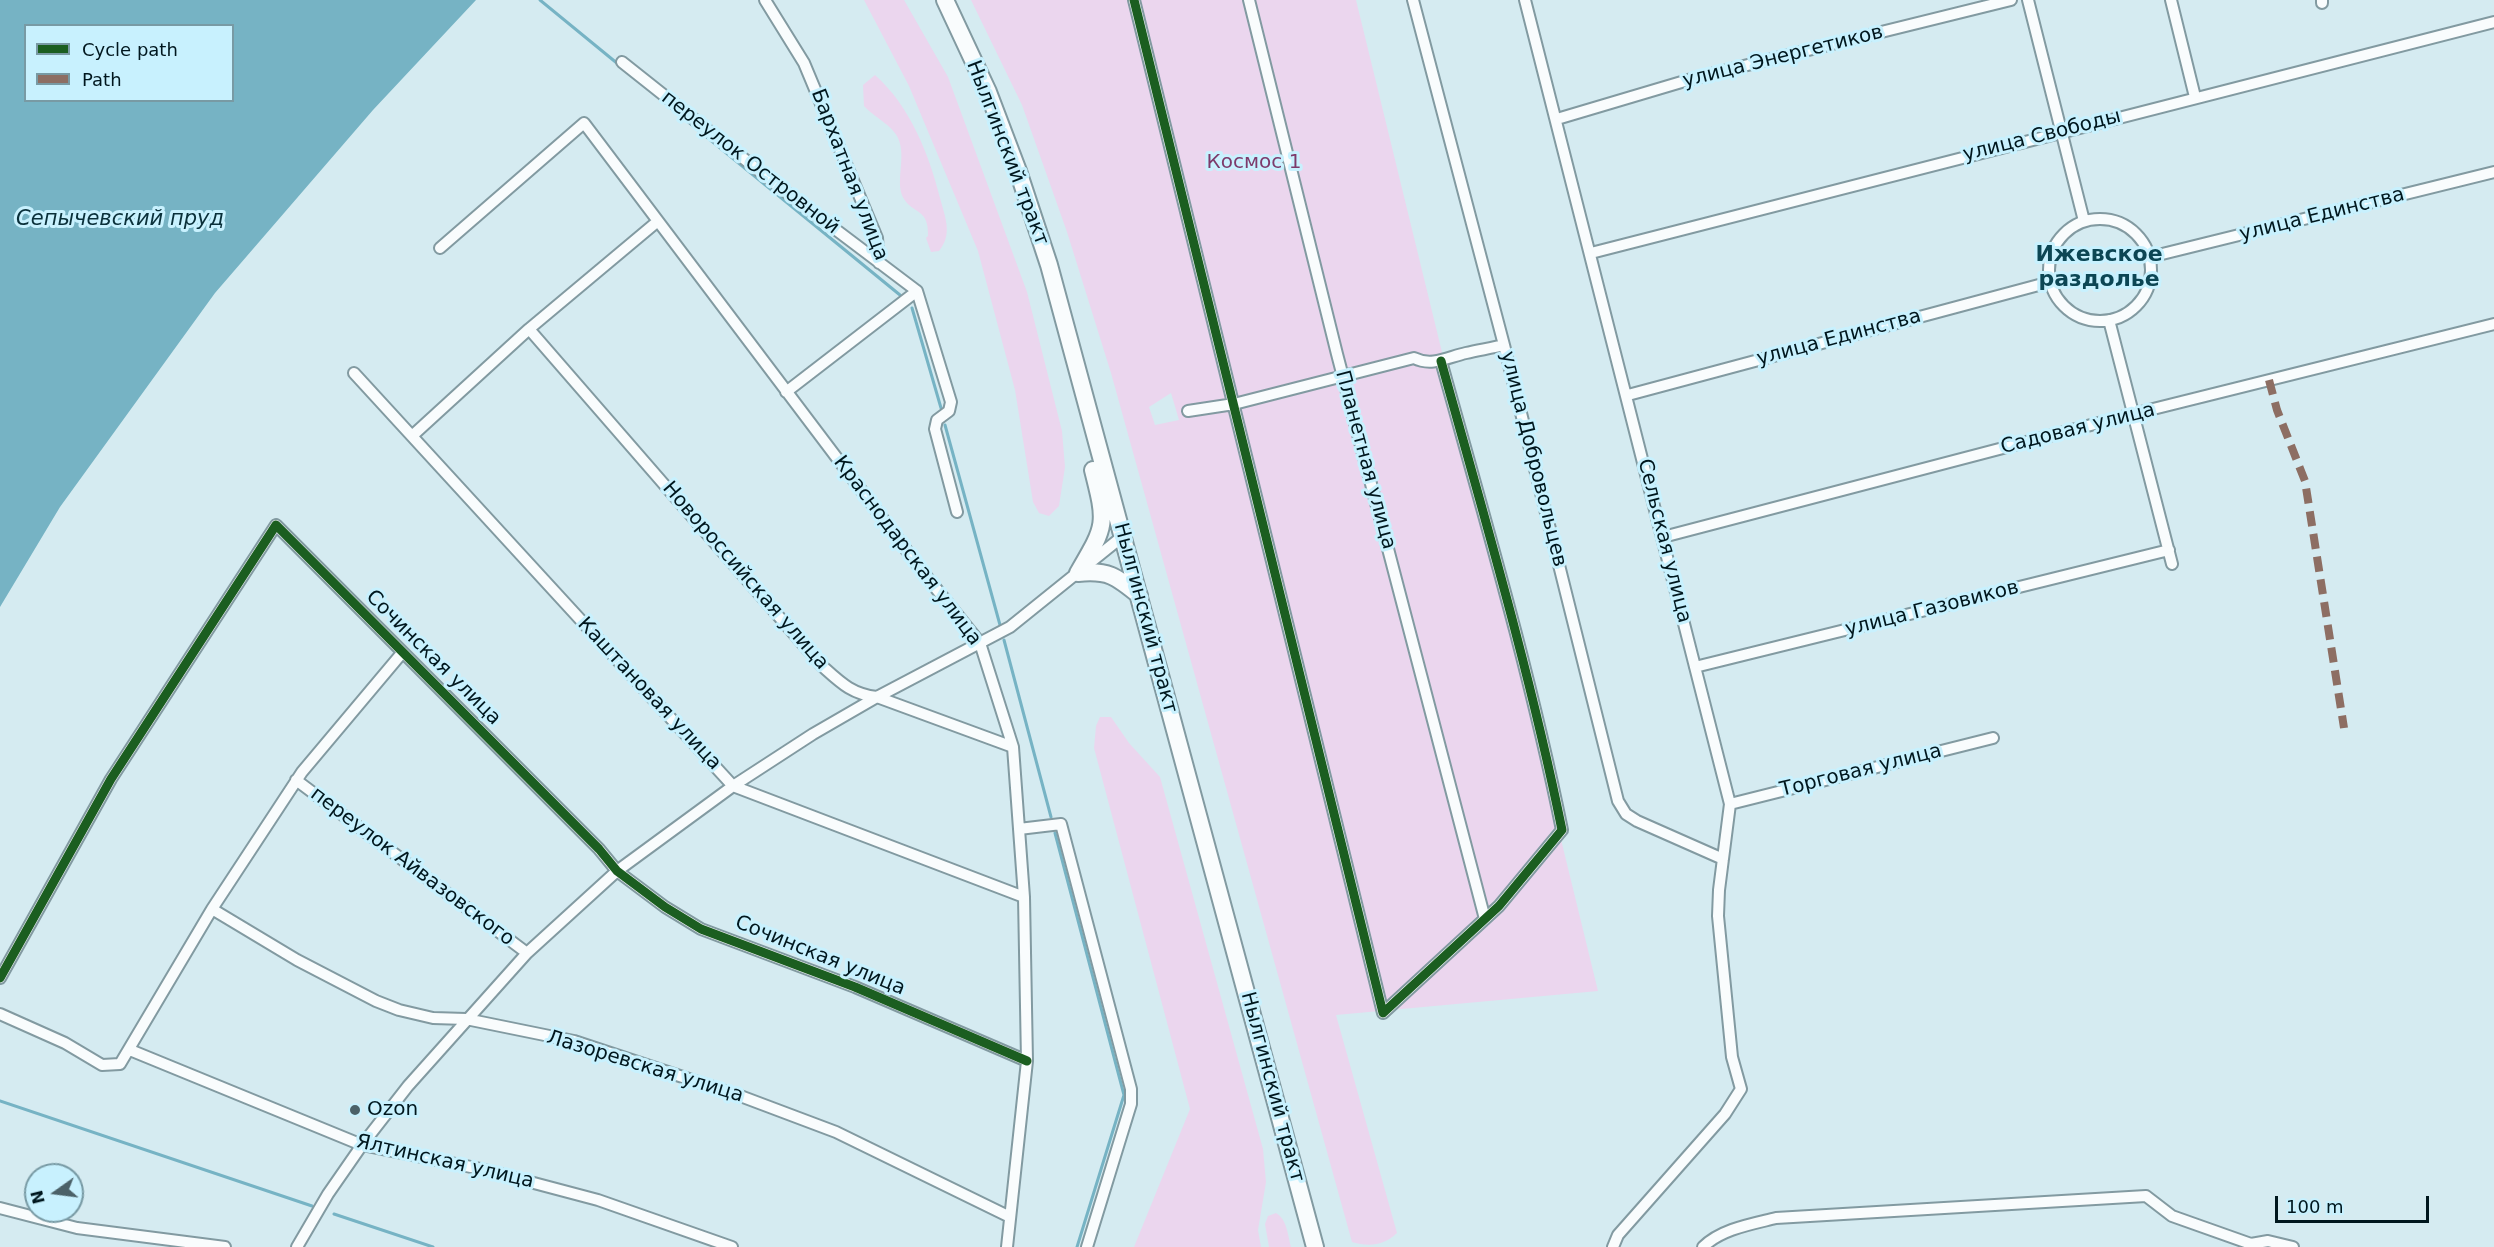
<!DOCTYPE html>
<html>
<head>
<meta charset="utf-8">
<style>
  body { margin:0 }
  #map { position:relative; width:2494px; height:1247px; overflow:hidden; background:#d5ebf1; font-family:"DejaVu Sans",sans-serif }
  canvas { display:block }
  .legend { position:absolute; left:24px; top:24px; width:210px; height:78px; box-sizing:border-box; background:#c8f1fe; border:2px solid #789aa4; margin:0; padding:8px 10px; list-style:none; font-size:18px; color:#00171e }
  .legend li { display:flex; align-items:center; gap:12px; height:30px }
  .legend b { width:30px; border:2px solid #789aa4 }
  .north { position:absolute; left:24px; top:1163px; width:60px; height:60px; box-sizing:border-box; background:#c8f1fe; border:2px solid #789aa4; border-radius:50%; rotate:256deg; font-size:16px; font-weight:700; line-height:24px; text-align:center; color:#00171e }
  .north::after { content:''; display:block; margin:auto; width:21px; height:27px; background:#4b6168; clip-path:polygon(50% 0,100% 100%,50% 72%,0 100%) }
  .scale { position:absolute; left:2275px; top:1196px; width:154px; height:27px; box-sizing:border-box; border:3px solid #00171e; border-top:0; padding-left:8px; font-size:18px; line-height:21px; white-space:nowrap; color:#00171e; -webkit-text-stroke:4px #c8f1fe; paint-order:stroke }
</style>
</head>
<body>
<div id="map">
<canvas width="2494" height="1247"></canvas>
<ul class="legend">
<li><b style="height:8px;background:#1b5e20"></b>Cycle path</li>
<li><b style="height:8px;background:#8d6e63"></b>Path</li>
</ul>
<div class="north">N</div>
<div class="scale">100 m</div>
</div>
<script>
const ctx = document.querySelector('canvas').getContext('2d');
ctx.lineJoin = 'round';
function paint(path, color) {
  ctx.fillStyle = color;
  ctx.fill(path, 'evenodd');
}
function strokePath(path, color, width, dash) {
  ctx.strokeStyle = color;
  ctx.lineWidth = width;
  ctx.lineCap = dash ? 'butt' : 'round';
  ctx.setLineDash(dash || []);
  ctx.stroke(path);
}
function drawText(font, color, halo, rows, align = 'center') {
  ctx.font = font + ' "DejaVu Sans",sans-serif';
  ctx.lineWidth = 6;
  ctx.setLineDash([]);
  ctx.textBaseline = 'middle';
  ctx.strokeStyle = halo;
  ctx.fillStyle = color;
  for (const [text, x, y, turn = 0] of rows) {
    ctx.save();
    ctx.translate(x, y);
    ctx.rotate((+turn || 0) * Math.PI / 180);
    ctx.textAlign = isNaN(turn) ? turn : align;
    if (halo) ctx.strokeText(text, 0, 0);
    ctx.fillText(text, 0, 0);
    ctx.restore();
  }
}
paint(new Path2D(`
  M 864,0 L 904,0 L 948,77 L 1027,292 L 1062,431 L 1065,467 L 1059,506 L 1049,516 L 1039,513 L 1033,502 L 1015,390 L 978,251 L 909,86 Z
  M 971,0 L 1356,0 L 1598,991 L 1336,1015 L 1397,1233 C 1383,1246 1369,1247 1352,1242 L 1111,373 L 1067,232 L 1022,105 ZM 1171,393 L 1179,420 L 1155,425 L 1149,407 Z
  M 875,75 C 910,106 929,154 940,198 C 945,217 953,234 939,251 L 931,252 L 926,238 L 928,236 C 929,208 913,214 904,199 C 894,184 907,157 898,138 C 892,125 874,117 864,106 L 863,85 Z
  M 1100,717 L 1111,717 L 1129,743 L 1160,777 L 1263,1149 L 1266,1182 L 1258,1230 L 1261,1247 L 1134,1247 L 1190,1109 L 1094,748 L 1096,726 Z
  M 1276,1213 C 1287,1219 1288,1236 1291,1247 L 1269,1247 L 1265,1224 L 1268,1216 Z`), '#ebd6ee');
paint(new Path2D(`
  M 0,0 L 476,0 L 373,110 L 215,293 L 60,507 L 0,607 ZM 26,26 L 232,26 L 232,100 L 26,100 Z`), '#76b3c4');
strokePath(new Path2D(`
  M 540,0 L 618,64
  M 670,107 L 900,295
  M 912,308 L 941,408
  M 945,425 L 1000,625
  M 1004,640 L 1051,817
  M 1055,833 L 1124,1095 L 1077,1247
  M 0,1101 L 312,1206
  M 334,1214 L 433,1247`), '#76b3c4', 3);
const street = new Path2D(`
  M 765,0 L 804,63 L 877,238 L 879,263
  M 1134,0 L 1383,1013 L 1499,906 L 1562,830 C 1530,672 1484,516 1441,361
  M 1249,0 L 1337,354 L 1485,919
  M 1413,0 L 1504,345 L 1618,801 L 1626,814 L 1637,821 L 1723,859
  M 1525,0 L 1730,804 L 1719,890 L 1718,916 L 1732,1057 L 1741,1089 L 1725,1114 L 1618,1235 L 1613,1247
  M 2028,0 L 2084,221
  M 2171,0 L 2195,97
  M 2322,0 L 2322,3
  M 622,62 L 782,189 L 917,291 L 951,402 L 949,411 L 937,420 L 935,429 L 957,512
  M 1557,119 L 1695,78 L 2011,0
  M2049 270a51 51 0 1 1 102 0a51 51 0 1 1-102 0Z
  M 440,248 L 584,123 L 926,576 L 980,643 L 1013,747 L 1024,897 L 1027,1061 L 1007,1247
  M 1591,253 L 2494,22
  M 2150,257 L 2494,172
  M 2109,320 L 2172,564
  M 529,329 L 821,665 C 840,682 851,694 877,697 L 1013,747
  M 354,373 L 733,786 L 1024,897
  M 786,392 L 917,291
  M 1628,395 L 2050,282
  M 1188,411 L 1234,404 L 1414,358 C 1432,367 1448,357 1466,353 C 1479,350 1492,348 1504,345
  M 412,436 L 529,329 L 658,221
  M 1663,537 L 2133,414 L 2494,324
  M 1695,667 L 2169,550
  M 296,780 L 527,953
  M 1730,804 L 1993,738
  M 1019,829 L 1061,824 L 1131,1089 L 1131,1104 L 1087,1247
  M 212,909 L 297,960 L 376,1001 L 399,1010 L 433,1018 L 466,1019 L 574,1041 L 743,1097 L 836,1132 L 1010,1217
  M 0,978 L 111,779 L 276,525 L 599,849 L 617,871 L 665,907 L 701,929 L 855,987 L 1027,1061
  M 0,1014 L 65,1043 L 102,1065 L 120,1064 L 212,909 L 302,772 L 402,653
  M 130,1050 L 362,1145 L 481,1169 L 598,1200 L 732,1247
  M 0,1208 L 77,1228 L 225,1247
  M 297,1247 L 328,1194 L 362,1145 L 408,1086 L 527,953 L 617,871 L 733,786 L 813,734 L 877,697 L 1010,627 L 1123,536
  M 1703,1247 C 1721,1229 1752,1224 1776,1218 L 2146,1196 L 2172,1216 L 2251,1244
  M 2249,1247 L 2251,1244 L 2268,1241 L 2293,1247`);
const secondary = new Path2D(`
  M 945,0 L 988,92 L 1018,171 L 1049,265 L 1315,1247
  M 1078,573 C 1106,525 1107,525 1093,470
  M 1078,573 C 1108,570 1116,576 1139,595`);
strokePath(street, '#829aa1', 14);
strokePath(secondary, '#829aa1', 20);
strokePath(street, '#f9fcfd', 10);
strokePath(secondary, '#f9fcfd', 16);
strokePath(new Path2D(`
  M 2269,380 L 2277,410 L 2305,481 L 2344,728`), '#8d6e63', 8, [15, 8]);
strokePath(new Path2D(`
  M 1134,0 L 1383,1013 L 1499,906 L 1562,830 C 1530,672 1484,516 1441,361
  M 0,978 L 111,779 L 276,525 L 599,849 L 617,871 L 665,907 L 701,929 L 855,987 L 1027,1061`), '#1b5e20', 9);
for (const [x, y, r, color] of [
  [355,1110,6,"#4b6168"]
]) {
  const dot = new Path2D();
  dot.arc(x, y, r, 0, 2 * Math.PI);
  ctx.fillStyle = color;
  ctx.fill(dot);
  strokePath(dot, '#c8f1fe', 2);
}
drawText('20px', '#00171e', '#c8f1fe', [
  ["улица Энергетиков",1783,57,-14],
  ["улица Свободы",2042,136,-14],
  ["Нылгинский тракт",1007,153,69],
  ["переулок Островной",750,163,38],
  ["Бархатная улица",849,175,69],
  ["улица Единства",2322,215,-14],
  ["улица Единства",1839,338,-15],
  ["Садовая улица",2078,429,-14],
  ["улица Добровольцев",1533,459,76],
  ["Планетная улица",1365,460,75],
  ["Сельская улица",1664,541,76],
  ["Краснодарская улица",907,551,53],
  ["Новороссийская улица",745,576,49],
  ["улица Газовиков",1932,609,-14],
  ["Нылгинский тракт",1145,618,75],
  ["Сочинская улица",433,658,45],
  ["Каштановая улица",649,694,47],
  ["Торговая улица",1861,771,-14],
  ["переулок Айвазовского",412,867,37],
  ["Сочинская улица",820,956,22],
  ["Лазоревская улица",645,1067,17],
  ["Нылгинский тракт",1272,1087,75],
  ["Ялтинская улица",445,1162,13]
]);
drawText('20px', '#7d3a6b', '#c8f1fe', [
  ["Космос 1",1254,163]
]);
drawText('20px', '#00171e', '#c8f1fe', [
  ["Ozon",367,1110]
], 'left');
drawText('italic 21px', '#0a303a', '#c8f1fe', [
  ["Сепычевский пруд",120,220]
]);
drawText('bold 22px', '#0c4654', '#c8f1fe', [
  ["Ижевское",2099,255],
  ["раздолье",2099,280]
]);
</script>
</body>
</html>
